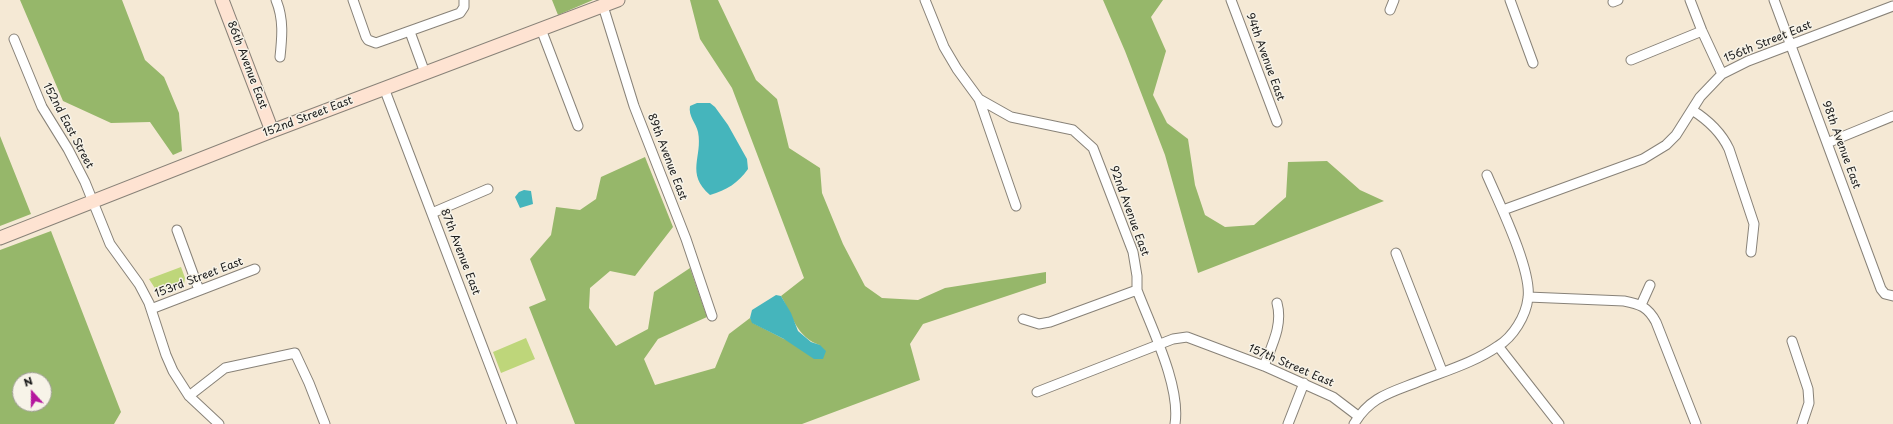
<!DOCTYPE html>
<html>
<head>
<meta charset="utf-8">
<style>
  body { margin:0 }
  #map { position:relative; width:1893px; height:424px; overflow:hidden; background:#f5e9d5; font-family:"Playpen Sans",sans-serif }
  canvas { display:block }
  .north { position:absolute; left:12px; top:372px; width:40px; height:40px; box-sizing:border-box; background:#f7f3e8; border:1px solid #9f9d96; border-radius:50%; rotate:339deg; font-size:11px; font-weight:700; line-height:16px; text-align:center; color:#1c1c1c }
  .north::after { content:''; display:block; margin:auto; width:14px; height:18px; background:#b5179e; clip-path:polygon(50% 0,100% 100%,50% 72%,0 100%) }
</style>
</head>
<body>
<div id="map">
<canvas width="1893" height="424"></canvas>
<div class="north">N</div>
</div>
<script>
const ctx = document.querySelector('canvas').getContext('2d');
ctx.lineJoin = 'round';
function paint(path, color) {
  ctx.fillStyle = color;
  ctx.fill(path, 'evenodd');
}
function strokePath(path, color, width, dash) {
  ctx.strokeStyle = color;
  ctx.lineWidth = width;
  ctx.lineCap = dash ? 'butt' : 'round';
  ctx.setLineDash(dash || []);
  ctx.stroke(path);
}
function drawText(font, color, halo, rows, align = 'center') {
  ctx.font = font + ' "Playpen Sans",sans-serif';
  ctx.lineWidth = 3;
  ctx.setLineDash([]);
  ctx.textBaseline = 'middle';
  ctx.strokeStyle = halo;
  ctx.fillStyle = color;
  for (const [text, x, y, turn = 0] of rows) {
    ctx.save();
    ctx.translate(x, y);
    ctx.rotate((+turn || 0) * Math.PI / 180);
    ctx.textAlign = isNaN(turn) ? turn : align;
    if (halo) ctx.strokeText(text, 0, 0);
    ctx.fillText(text, 0, 0);
    ctx.restore();
  }
}
paint(new Path2D(`
  M 181,267 L 185,278 L 184,284 L 162,294 L 158,293 L 149,279 Z
  M 526,338 L 535,359 L 501,373 L 493,352 Z`), '#bed67a');
paint(new Path2D(`
  M 20,0 L 122,0 L 145,60 L 164,77 L 179,113 L 182,151 L 173,155 L 150,122 L 111,123 L 63,101 Z
  M 552,0 L 593,0 L 558,15 Z
  M 690,0 L 718,0 L 756,80 L 777,99 L 789,148 L 820,168 L 822,193 L 843,244 L 865,286 L 882,298 L 918,300 L 945,288 L 1046,272 L 1046,283 L 923,324 L 910,344 L 920,380 L 802,424 L 575,424 L 529,307 L 546,300 L 530,259 L 551,235 L 556,207 L 580,210 L 596,199 L 601,177 L 645,157 L 673,227 L 635,276 L 610,271 L 590,288 L 589,308 L 616,346 L 648,329 L 654,292 L 690,268 L 707,317 L 658,339 L 644,359 L 655,385 L 715,368 L 729,334 L 750,318 L 753,323 L 784,339 L 820,345 C 797,338 792,315 781,296 L 804,278 L 732,88 L 700,39 Z
  M 1103,0 L 1163,0 L 1151,17 L 1166,51 L 1153,95 L 1167,123 L 1188,139 L 1195,185 L 1205,215 L 1225,227 L 1254,225 L 1286,197 L 1288,162 L 1327,161 L 1360,190 L 1384,201 L 1198,273 L 1165,155 L 1125,51 Z
  M 0,136 L 31,214 L 0,226 Z
  M 51,231 L 121,412 L 114,424 L 0,424 L 0,250 ZM 20,380 L 44,380 L 44,404 L 20,404 Z`), '#96b76a');
paint(new Path2D(`
  M 697,103 L 710,103 L 715,107 L 728,125 L 747,159 L 748,169 C 738,183 727,190 710,195 C 685,173 703,157 698,132 C 696,123 688,116 690,106 Z
  M 524,190 L 531,191 L 533,204 L 520,208 L 515,197 L 519,192 Z
  M 776,295 L 781,296 L 791,313 L 798,331 L 811,342 L 820,345 L 826,351 L 823,359 L 814,359 L 784,339 L 752,323 L 750,318 L 752,310 Z`), '#45b5bc');
const street = new Path2D(`
  M 276,0 C 284,19 282,38 280,57
  M 353,0 L 366,37 L 368,40 L 376,43 L 460,13 L 464,7 L 464,0
  M 925,0 L 944,47 L 957,69 L 979,99 L 1016,206
  M 1231,0 L 1277,122
  M 1510,0 L 1533,63
  M 1690,0 L 1702,31 L 1722,74
  M 1774,0 L 1881,289 L 1885,294 L 1893,296
  M 1613,2 L 1618,0
  M 603,6 L 634,106 L 686,239 L 712,316
  M 1390,10 L 1394,0
  M 541,29 L 578,126
  M 410,32 L 425,73
  M 14,39 L 42,107 L 68,149 L 85,182 L 110,244 L 139,284 L 149,303 L 166,355 L 173,371 L 189,396 L 219,424
  M 1631,60 L 1702,31
  M 384,88 L 512,424
  M 979,99 L 1011,117 L 1073,130 L 1093,148 L 1133,252 L 1137,276 L 1137,290 C 1151,327 1181,386 1175,424
  M 1692,110 C 1708,120 1721,132 1729,149 L 1754,224 L 1751,252
  M 1827,143 L 1893,116
  M 1503,210 L 1643,159 L 1666,145 L 1676,135 L 1700,97 L 1722,74 L 1748,61 L 1893,6
  M 432,213 L 488,189
  M 177,230 L 199,290
  M 1396,253 L 1442,371
  M 1528,297 L 1624,301 C 1640,304 1648,307 1656,322 L 1696,424
  M 1641,305 L 1650,285
  M 151,309 L 255,269
  M 1023,319 L 1039,324 L 1050,322 L 1137,290
  M 1792,341 L 1808,389 L 1809,403 L 1802,424
  M 1498,346 L 1559,424
  M 1264,366 C 1272,345 1283,325 1277,303
  M 1037,392 L 1173,339 L 1187,337 L 1264,366 L 1333,397 L 1358,416
  M 189,396 L 225,368 L 295,353 L 309,383 L 325,424
  M 1288,424 L 1304,383
  M 1354,424 C 1369,398 1389,393 1415,383 C 1442,372 1474,363 1498,346 C 1513,337 1526,316 1528,298 C 1532,270 1499,203 1487,175`);
const secondary = new Path2D(`
  M 222,0 L 272,131
  M 0,238 L 272,131 L 618,0`);
strokePath(street, '#888278', 11);
strokePath(secondary, '#888278', 15);
strokePath(street, '#fff', 9);
strokePath(secondary, '#fee3d2', 13);
drawText('11px', '#1c1c1c', '#f7f3e8', [
  ["156th Street East",1768,42,-22],
  ["94th Avenue East",1265,57,70],
  ["86th Avenue East",247,65,69],
  ["152nd Street East",308,117,-21],
  ["152nd East Street",68,126,62],
  ["98th Avenue East",1841,145,70],
  ["89th Avenue East",667,157,69],
  ["92nd Avenue East",1129,211,70],
  ["87th Avenue East",460,252,69],
  ["153rd Street East",199,278,-21],
  ["157th Street East",1291,366,23]
]);
</script>
</body>
</html>
